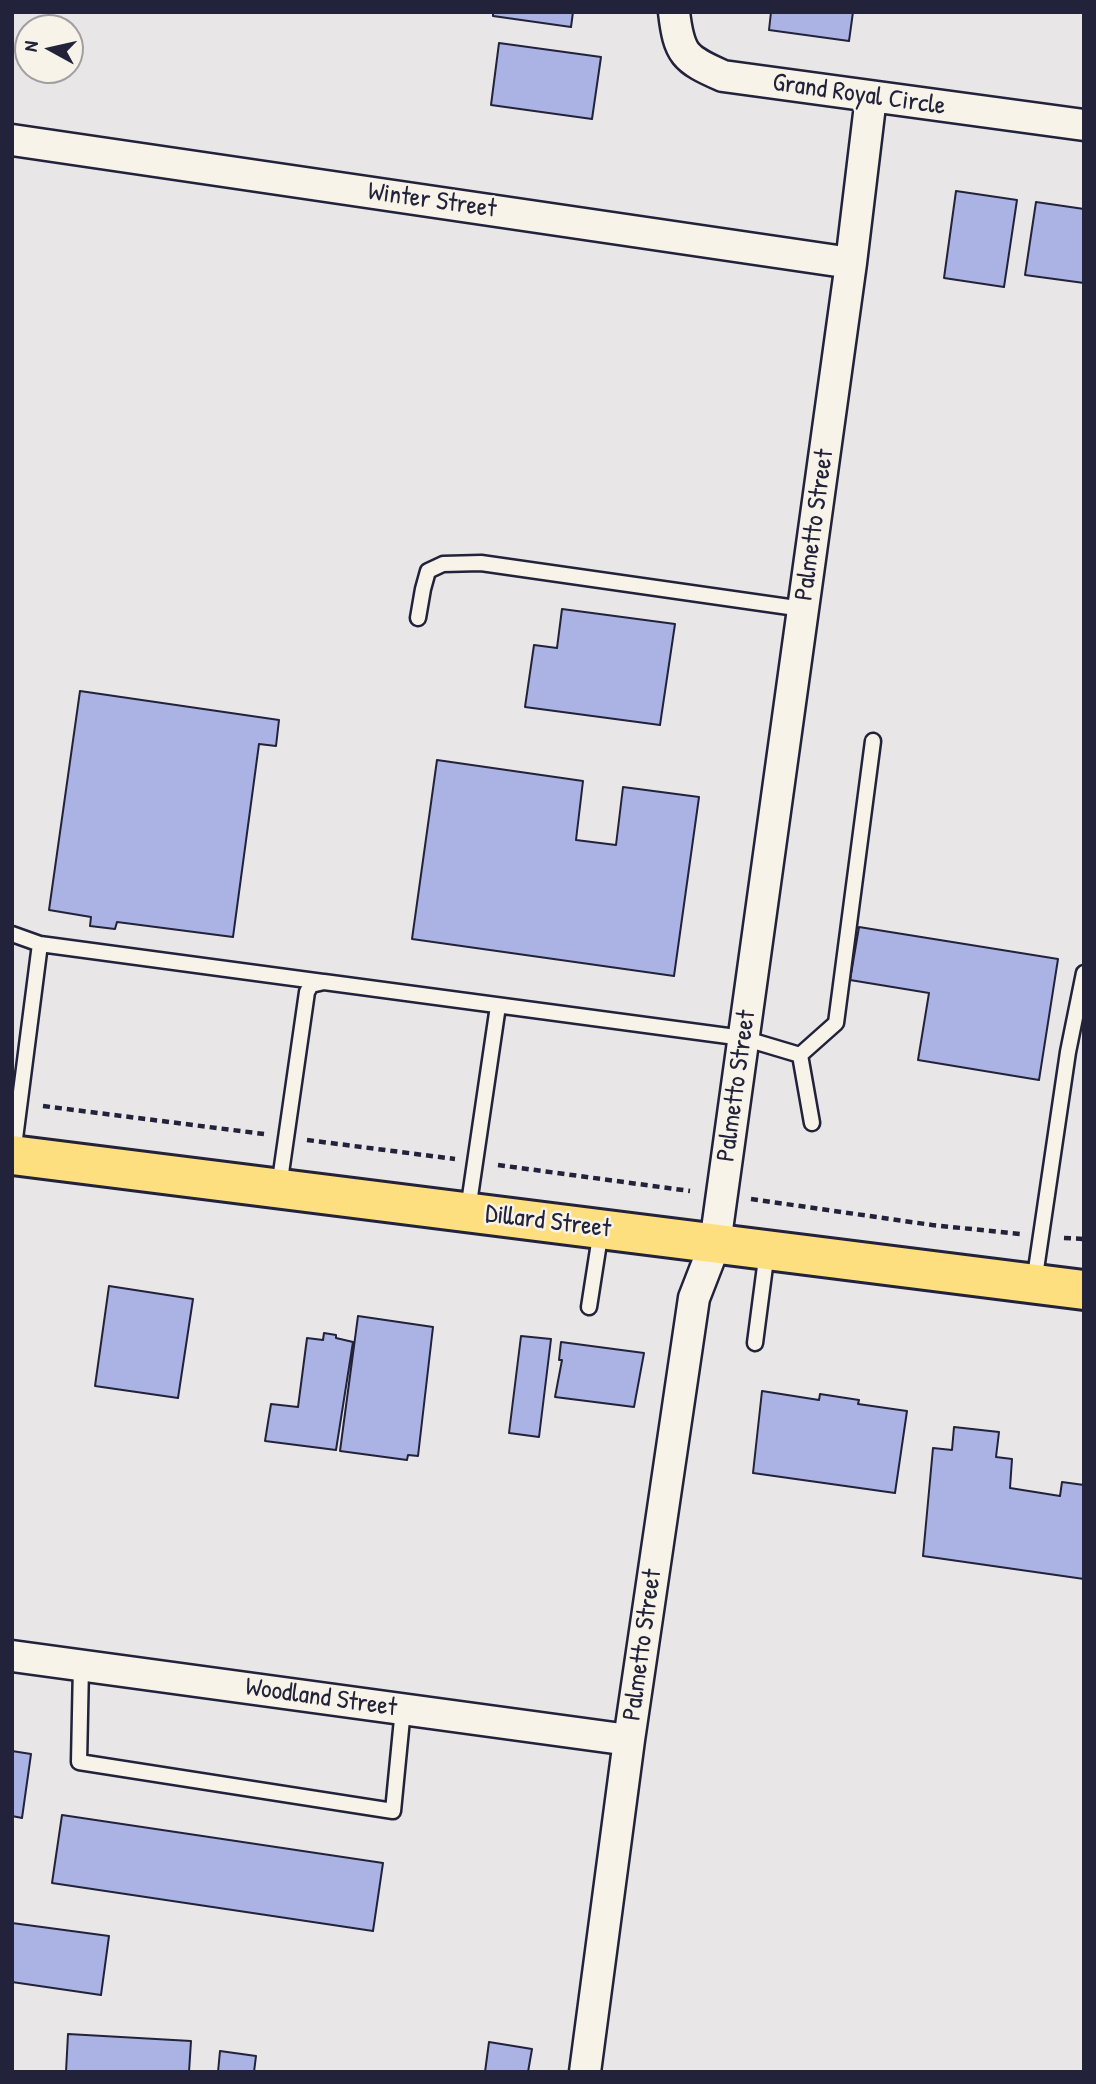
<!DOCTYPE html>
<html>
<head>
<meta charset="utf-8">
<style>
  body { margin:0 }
  #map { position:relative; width:1096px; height:2084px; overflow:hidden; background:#e8e6e7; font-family:"Patrick Hand",sans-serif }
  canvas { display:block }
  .frame { position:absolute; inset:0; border:14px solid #22223b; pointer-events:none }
  .north { position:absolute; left:14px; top:14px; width:70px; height:70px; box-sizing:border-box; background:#f7f3e8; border:2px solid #a29fa3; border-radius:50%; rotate:278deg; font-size:19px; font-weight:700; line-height:28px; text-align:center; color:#22223b }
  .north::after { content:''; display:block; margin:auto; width:24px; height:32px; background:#22223b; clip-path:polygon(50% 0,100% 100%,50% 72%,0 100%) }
</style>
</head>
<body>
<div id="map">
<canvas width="1096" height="2084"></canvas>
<div class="frame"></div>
<div class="north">N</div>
</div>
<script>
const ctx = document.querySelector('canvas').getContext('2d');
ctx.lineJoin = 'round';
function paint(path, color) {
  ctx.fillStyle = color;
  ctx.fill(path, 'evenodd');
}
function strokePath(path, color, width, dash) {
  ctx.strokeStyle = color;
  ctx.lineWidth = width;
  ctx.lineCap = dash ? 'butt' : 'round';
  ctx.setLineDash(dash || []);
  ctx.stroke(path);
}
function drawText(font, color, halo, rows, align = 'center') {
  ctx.font = font + ' "Patrick Hand",sans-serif';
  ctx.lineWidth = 5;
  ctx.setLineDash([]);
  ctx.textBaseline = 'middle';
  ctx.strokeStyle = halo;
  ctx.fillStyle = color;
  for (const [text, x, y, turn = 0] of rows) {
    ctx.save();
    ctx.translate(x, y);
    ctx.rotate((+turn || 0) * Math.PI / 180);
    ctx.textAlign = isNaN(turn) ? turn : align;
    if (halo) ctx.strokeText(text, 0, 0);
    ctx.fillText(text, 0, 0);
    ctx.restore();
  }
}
const building = new Path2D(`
  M 493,12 L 573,12 L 571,27 L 493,16 Z
  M 771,12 L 853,12 L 849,41 L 769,30 Z
  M 499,43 L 601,57 L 592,119 L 491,105 Z
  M 956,191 L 1017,200 L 1004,287 L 944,278 Z
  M 1036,202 L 1084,209 L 1084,283 L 1025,275 Z
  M 562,609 L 675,624 L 660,725 L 525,707 L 534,645 L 557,648 Z
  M 80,691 L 279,720 L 276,746 L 259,744 L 233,937 L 117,922 L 115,929 L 90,926 L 91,917 L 49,910 Z
  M 437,760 L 583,781 L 576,840 L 616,845 L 623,787 L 699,797 L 674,976 L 412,939 Z
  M 859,927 L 1058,959 L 1039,1080 L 918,1060 L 929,993 L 850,980 Z
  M 109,1286 L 193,1299 L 178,1398 L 95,1386 Z
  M 358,1316 L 433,1327 L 418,1456 L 408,1455 L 407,1460 L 340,1451 Z
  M 324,1333 L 336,1335 L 336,1338 L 353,1342 L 336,1450 L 265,1441 L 271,1404 L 298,1407 L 307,1338 L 323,1340 Z
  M 521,1336 L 551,1339 L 539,1437 L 509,1433 Z
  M 561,1342 L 644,1353 L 634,1407 L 555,1397 L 562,1360 L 559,1360 Z
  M 762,1391 L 819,1400 L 820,1394 L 859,1400 L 858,1404 L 907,1411 L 895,1493 L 753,1473 Z
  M 954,1427 L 999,1432 L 996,1457 L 1012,1459 L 1010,1488 L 1060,1496 L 1062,1482 L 1084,1485 L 1084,1579 L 923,1556 L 933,1448 L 952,1450 Z
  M 12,1751 L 31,1754 L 22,1818 L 12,1816 Z
  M 62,1815 L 383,1863 L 373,1931 L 52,1883 Z
  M 12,1923 L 109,1936 L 101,1995 L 12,1982 Z
  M 68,2034 L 191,2041 L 189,2072 L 66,2072 Z
  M 489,2042 L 532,2049 L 528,2072 L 485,2072 Z
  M 220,2051 L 256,2056 L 254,2072 L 218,2072 Z`);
paint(building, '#aab3e3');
strokePath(building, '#22223b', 2);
const service = new Path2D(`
  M 418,618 L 423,589 L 428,571 L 443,564 L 481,563 L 803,609
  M 12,934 L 40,944
  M 800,1055 L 836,1023 L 873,741
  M 13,1154 L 40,944 L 323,982
  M 279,1187 L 307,992 L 311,985 L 324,982 L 743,1038 L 800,1055 L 812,1123
  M 468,1210 L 498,1006
  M 1034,1283 L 1068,1052 L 1084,973
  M 589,1307 L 601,1230
  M 755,1343 L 767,1251
  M 81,1666 L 79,1762 L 393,1811 L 403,1709`);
const minor = new Path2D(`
  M 674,12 C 679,54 684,59 723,76 L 1084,125
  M 12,140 L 851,263
  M 12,1656 L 629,1740
  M 585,2072 L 629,1740 L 694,1298 L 715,1244 L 851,263 L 871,97`);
const primary = new Path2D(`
  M 12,1155 L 1084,1290`);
strokePath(service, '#22223b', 19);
strokePath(minor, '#22223b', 35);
strokePath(primary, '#22223b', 44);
strokePath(new Path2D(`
  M 43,1106 L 264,1134
  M 307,1140 L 455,1159
  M 498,1165 L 690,1191
  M 751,1199 L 932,1225 L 1020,1234
  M 1064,1238 L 1084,1239`), '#22223b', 4.5, [7, 5]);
strokePath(service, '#f7f3e8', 14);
strokePath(minor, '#f7f3e8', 30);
strokePath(primary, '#fedf80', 38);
drawText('26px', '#22223b', '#f7f3e8', [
  ["Grand Royal Circle",859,95,8],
  ["Winter Street",432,201,8],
  ["Palmetto Street",815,525,-82],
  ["Palmetto Street",737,1086,-82],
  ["Dillard Street",548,1222,7],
  ["Palmetto Street",643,1645,-82],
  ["Woodland Street",321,1698,8]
]);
</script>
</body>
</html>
